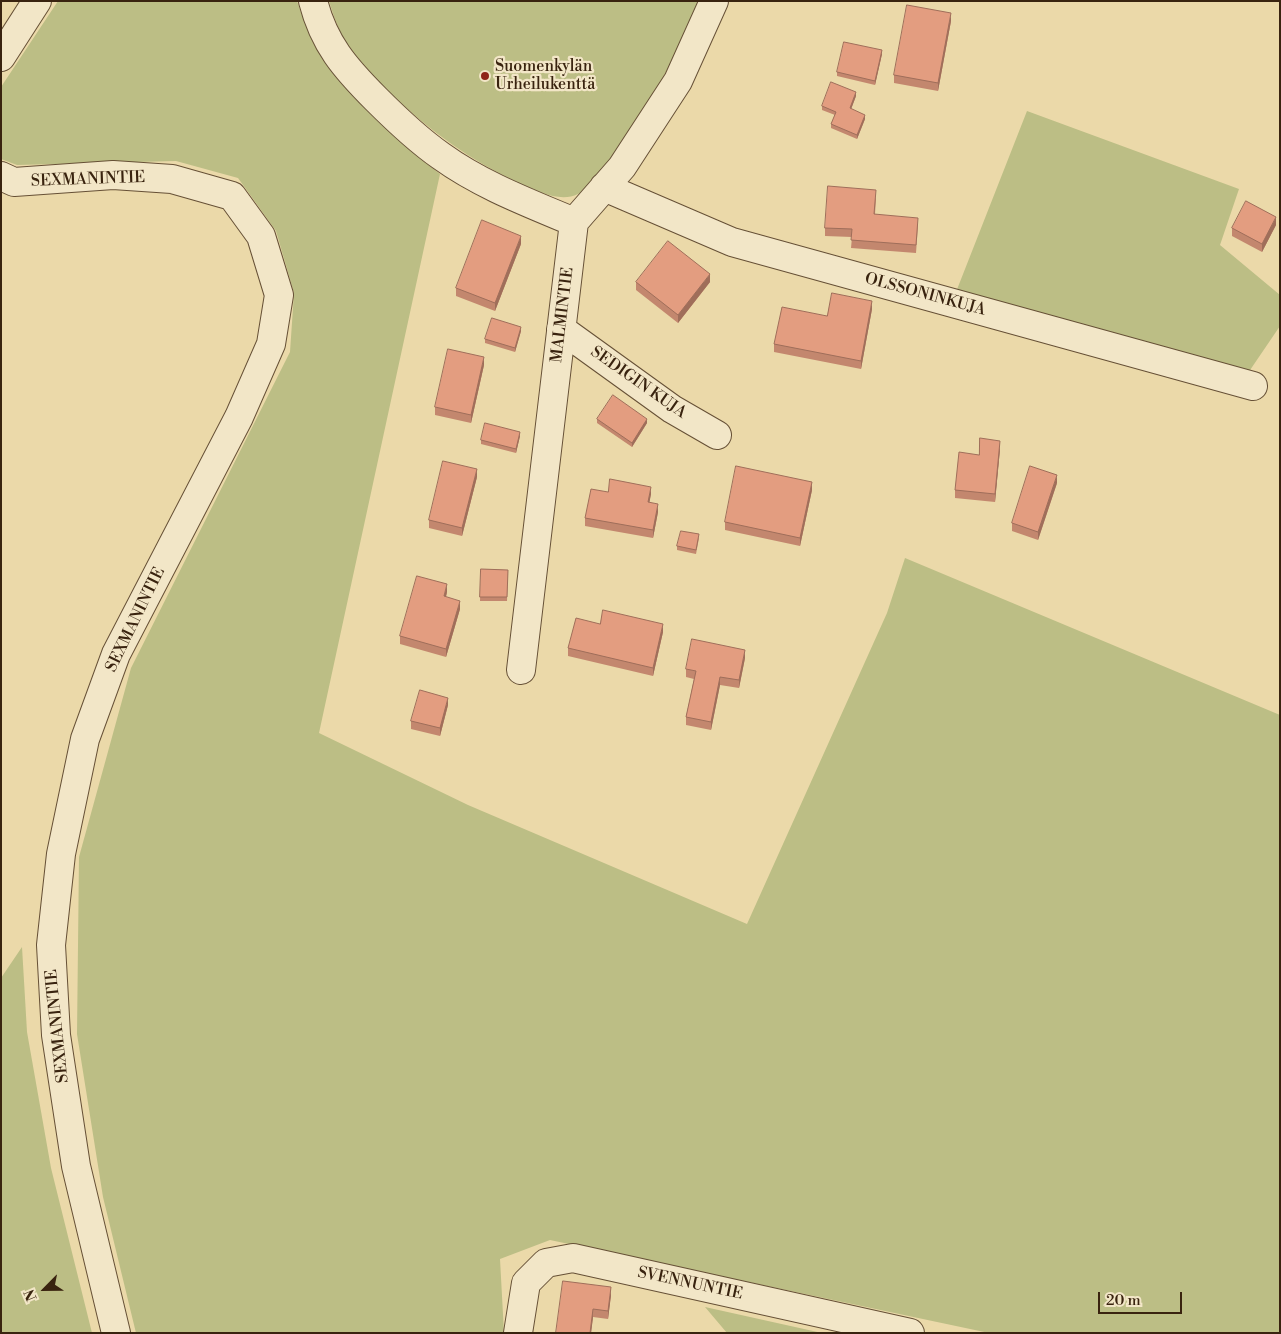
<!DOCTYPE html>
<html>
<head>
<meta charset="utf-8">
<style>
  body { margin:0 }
  #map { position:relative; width:1281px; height:1334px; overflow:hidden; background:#ebd9a9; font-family:"Libre Bodoni",serif }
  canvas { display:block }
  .frame { position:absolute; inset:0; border:2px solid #39230f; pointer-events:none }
  .north { position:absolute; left:20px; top:1264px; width:50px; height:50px; -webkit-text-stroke:4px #f2e6c7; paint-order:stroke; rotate:247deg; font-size:14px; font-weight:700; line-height:20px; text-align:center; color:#39230f }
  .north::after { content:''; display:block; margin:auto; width:18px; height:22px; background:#39230f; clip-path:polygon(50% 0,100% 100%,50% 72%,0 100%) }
  .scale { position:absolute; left:1098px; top:1292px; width:84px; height:22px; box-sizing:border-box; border:2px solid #39230f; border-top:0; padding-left:6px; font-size:15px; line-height:18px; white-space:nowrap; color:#39230f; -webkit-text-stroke:4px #f2e6c7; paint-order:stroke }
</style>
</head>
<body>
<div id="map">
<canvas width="1281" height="1334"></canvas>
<div class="frame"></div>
<div class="north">N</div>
<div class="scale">20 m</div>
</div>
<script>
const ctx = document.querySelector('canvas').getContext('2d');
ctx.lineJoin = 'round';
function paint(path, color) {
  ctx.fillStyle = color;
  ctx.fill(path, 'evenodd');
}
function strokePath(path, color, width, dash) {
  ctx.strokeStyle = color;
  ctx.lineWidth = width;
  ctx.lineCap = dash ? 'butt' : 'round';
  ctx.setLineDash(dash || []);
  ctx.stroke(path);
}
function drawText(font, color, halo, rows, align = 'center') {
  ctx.font = font + ' "Libre Bodoni",serif';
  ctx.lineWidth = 4.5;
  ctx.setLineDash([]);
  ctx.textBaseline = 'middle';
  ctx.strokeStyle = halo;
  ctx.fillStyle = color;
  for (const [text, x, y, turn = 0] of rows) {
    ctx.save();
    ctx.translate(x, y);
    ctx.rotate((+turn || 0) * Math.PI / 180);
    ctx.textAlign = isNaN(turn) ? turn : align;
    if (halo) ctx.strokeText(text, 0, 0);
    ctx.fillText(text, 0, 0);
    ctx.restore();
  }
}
paint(new Path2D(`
  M 58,1 L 297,1 C 321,76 381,126 440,174 L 319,733 L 468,805 L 747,924 L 887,613 L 905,558 L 1280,715 L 1280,1333 L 989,1333 L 550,1240 L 500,1259 L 504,1333 L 136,1333 L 103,1197 L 77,1034 L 79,857 L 131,668 L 290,352 L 294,293 L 276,231 L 238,178 L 176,161 L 17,165 L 1,159 L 1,87 Z
  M 329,1 L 702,1 C 676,55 649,107 614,156 C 604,170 594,186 578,194 C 560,203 538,191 521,184 C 471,161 430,131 391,94 C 378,82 364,70 354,56 C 342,39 335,21 329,1 Z
  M 1027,111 L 1239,189 L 1220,245 L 1280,295 L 1280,326 L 1246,376 L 956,292 Z
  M 22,947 L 27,1032 L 51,1168 L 92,1333 L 1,1333 L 1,978 Z
  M 705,1307 L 822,1333 L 727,1333 Z`), '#bcbe85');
const minor = new Path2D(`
  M 313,1 C 324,44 345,68 376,99 C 396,119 418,140 441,156 C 481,185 529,203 574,222
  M 1,57 L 37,1
  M 1,176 L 14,182 L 113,175 L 172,179 L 232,196 L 261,236 L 279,295 L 271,344 L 239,417 L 116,654 L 85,739 L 61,854 L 51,945 L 56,1035 L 76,1166 L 116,1333
  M 604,187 L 732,242 L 1253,386
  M 561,329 L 672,409 L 717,435
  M 521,670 L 574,222 L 622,167 L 678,81 L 714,1
  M 518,1333 L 526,1283 L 546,1263 L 573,1258 L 910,1333`);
strokePath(minor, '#665036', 30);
strokePath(minor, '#f2e6c7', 28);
paint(new Path2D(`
  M 951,21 L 938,91 L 894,83 L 894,75 Z
  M 882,54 L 875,85 L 837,76 L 837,72 Z
  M 856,96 L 851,109 L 865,119 L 857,139 L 831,128 L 831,124 L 835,115 L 822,110 L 822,106 Z
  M 876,198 L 875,214 L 918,225 L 916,253 L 851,248 L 852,237 L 825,236 L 825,228 Z
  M 1276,225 L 1262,252 L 1232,236 L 1232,228 Z
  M 521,244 L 495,311 L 456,296 L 456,288 Z
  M 636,282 L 710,282 L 678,323 L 636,290 Z
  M 872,309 L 861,369 L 774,352 L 774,344 L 827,316 Z
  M 521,331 L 515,352 L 485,343 L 485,339 Z
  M 484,365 L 471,423 L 435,415 L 435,407 Z
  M 597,419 L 647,423 L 632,447 L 597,423 Z
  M 520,436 L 516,453 L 481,444 L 481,440 Z
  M 1000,449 L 995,502 L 955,498 L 955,490 L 979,455 Z
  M 477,477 L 462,536 L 429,528 L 429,520 Z
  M 1057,483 L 1038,540 L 1012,531 L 1012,523 Z
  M 812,490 L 800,546 L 725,530 L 725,522 Z
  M 608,492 L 651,494 L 649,503 L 658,512 L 653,538 L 585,526 L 585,518 Z
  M 699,538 L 696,554 L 677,550 L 677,546 Z
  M 481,569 L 508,570 L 507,601 L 480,601 Z
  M 447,592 L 446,597 L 460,609 L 446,657 L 400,644 L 400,636 Z
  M 600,624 L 663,632 L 653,676 L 568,656 L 568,648 Z
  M 745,658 L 739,688 L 720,685 L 711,730 L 686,725 L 686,717 L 694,679 L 686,677 L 686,669 Z
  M 448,705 L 440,736 L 411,729 L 411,721 Z
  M 611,1295 L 608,1319 L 593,1317 L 591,1333 L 556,1333 Z`), '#c3876e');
paint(new Path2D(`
  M 951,13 L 951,21 L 938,91 L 938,83 Z
  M 882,50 L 882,54 L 875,85 L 875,81 Z
  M 856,92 L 856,96 L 850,112 L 850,108 Z
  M 865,115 L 865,119 L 857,139 L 857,135 Z
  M 1276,217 L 1276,225 L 1262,252 L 1262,244 Z
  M 521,236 L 521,244 L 495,311 L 495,303 Z
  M 710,274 L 710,282 L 678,323 L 678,315 Z
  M 872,301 L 872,309 L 861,369 L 861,361 Z
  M 521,327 L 521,331 L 515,352 L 515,348 Z
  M 484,357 L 484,365 L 471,423 L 471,415 Z
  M 647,419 L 647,423 L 632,447 L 632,443 Z
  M 520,432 L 520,436 L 516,453 L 516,449 Z
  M 1000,441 L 1000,449 L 995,502 L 995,494 Z
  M 477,469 L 477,477 L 462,536 L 462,528 Z
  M 1057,475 L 1057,483 L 1038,540 L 1038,532 Z
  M 812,482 L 812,490 L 800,546 L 800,538 Z
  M 651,487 L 651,494 L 648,510 L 648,502 Z
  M 658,504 L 658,512 L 653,538 L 653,530 Z
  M 447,584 L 447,592 L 444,604 L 444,596 Z
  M 460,601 L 460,609 L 446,657 L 446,649 Z
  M 663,624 L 663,632 L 653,676 L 653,668 Z
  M 745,650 L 745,658 L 739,688 L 739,680 Z
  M 720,677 L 720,685 L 711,730 L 711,722 Z
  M 448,698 L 448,705 L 440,736 L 440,728 Z
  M 611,1287 L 611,1295 L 608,1319 L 608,1311 Z
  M 593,1309 L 593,1317 L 591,1333 L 590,1333 Z`), '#9f6e5a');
const building = new Path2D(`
  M 907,5 L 951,13 L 938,83 L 894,75 Z
  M 844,42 L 882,50 L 875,81 L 837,72 Z
  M 831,82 L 856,92 L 850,108 L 865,115 L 857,135 L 831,124 L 836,112 L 822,106 Z
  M 828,186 L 876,190 L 874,214 L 918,218 L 916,245 L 851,240 L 852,229 L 825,228 Z
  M 1246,201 L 1276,217 L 1262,244 L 1232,228 Z
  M 482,220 L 521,236 L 495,303 L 456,288 Z
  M 668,241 L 710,274 L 678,315 L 636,282 Z
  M 832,293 L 872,301 L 861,361 L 774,344 L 782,307 L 827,316 Z
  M 492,318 L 521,327 L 515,348 L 485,339 Z
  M 448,349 L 484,357 L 471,415 L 435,407 Z
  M 613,395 L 647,419 L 632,443 L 597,419 Z
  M 485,423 L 520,432 L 516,449 L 481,440 Z
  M 980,438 L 1000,441 L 995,494 L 955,490 L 959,452 L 979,455 Z
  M 443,461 L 477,469 L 462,528 L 429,520 Z
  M 736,466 L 812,482 L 800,538 L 725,522 Z
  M 1030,466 L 1057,475 L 1038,532 L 1012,523 Z
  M 610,479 L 651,487 L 648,502 L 658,504 L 653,530 L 585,518 L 591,489 L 608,492 Z
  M 681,531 L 699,534 L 696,550 L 677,546 Z
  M 481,569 L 508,570 L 507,597 L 480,597 Z
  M 417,576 L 447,584 L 444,596 L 460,601 L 446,649 L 400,636 Z
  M 603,610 L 663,624 L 653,668 L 568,648 L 576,618 L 600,624 Z
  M 692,639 L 745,650 L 739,680 L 720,677 L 711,722 L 686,717 L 696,671 L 686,669 Z
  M 420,690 L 448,698 L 440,728 L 411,721 Z
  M 563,1281 L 611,1287 L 608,1311 L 593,1309 L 590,1333 L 556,1333 Z`);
paint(building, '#e39d80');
strokePath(building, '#9f6e5a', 1);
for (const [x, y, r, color] of [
  [485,76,5,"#8f2418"]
]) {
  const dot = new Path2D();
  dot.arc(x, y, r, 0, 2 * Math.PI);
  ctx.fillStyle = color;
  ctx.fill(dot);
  strokePath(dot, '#f2e6c7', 2);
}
drawText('16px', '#39230f', '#f2e6c7', [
  ["Suomenkylän",495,67],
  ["Urheilukenttä",495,85]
], 'left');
drawText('16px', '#39230f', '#f2e6c7', [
  ["SEXMANINTIE",88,180,-2],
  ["OLSSONINKUJA",925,295,15],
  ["MALMINTIE",563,315,-83],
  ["SEDIGIN KUJA",638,383,35],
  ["SEXMANINTIE",136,620,-64],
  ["SEXMANINTIE",58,1026,-96],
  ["SVENNUNTIE",690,1284,12]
]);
</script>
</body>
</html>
